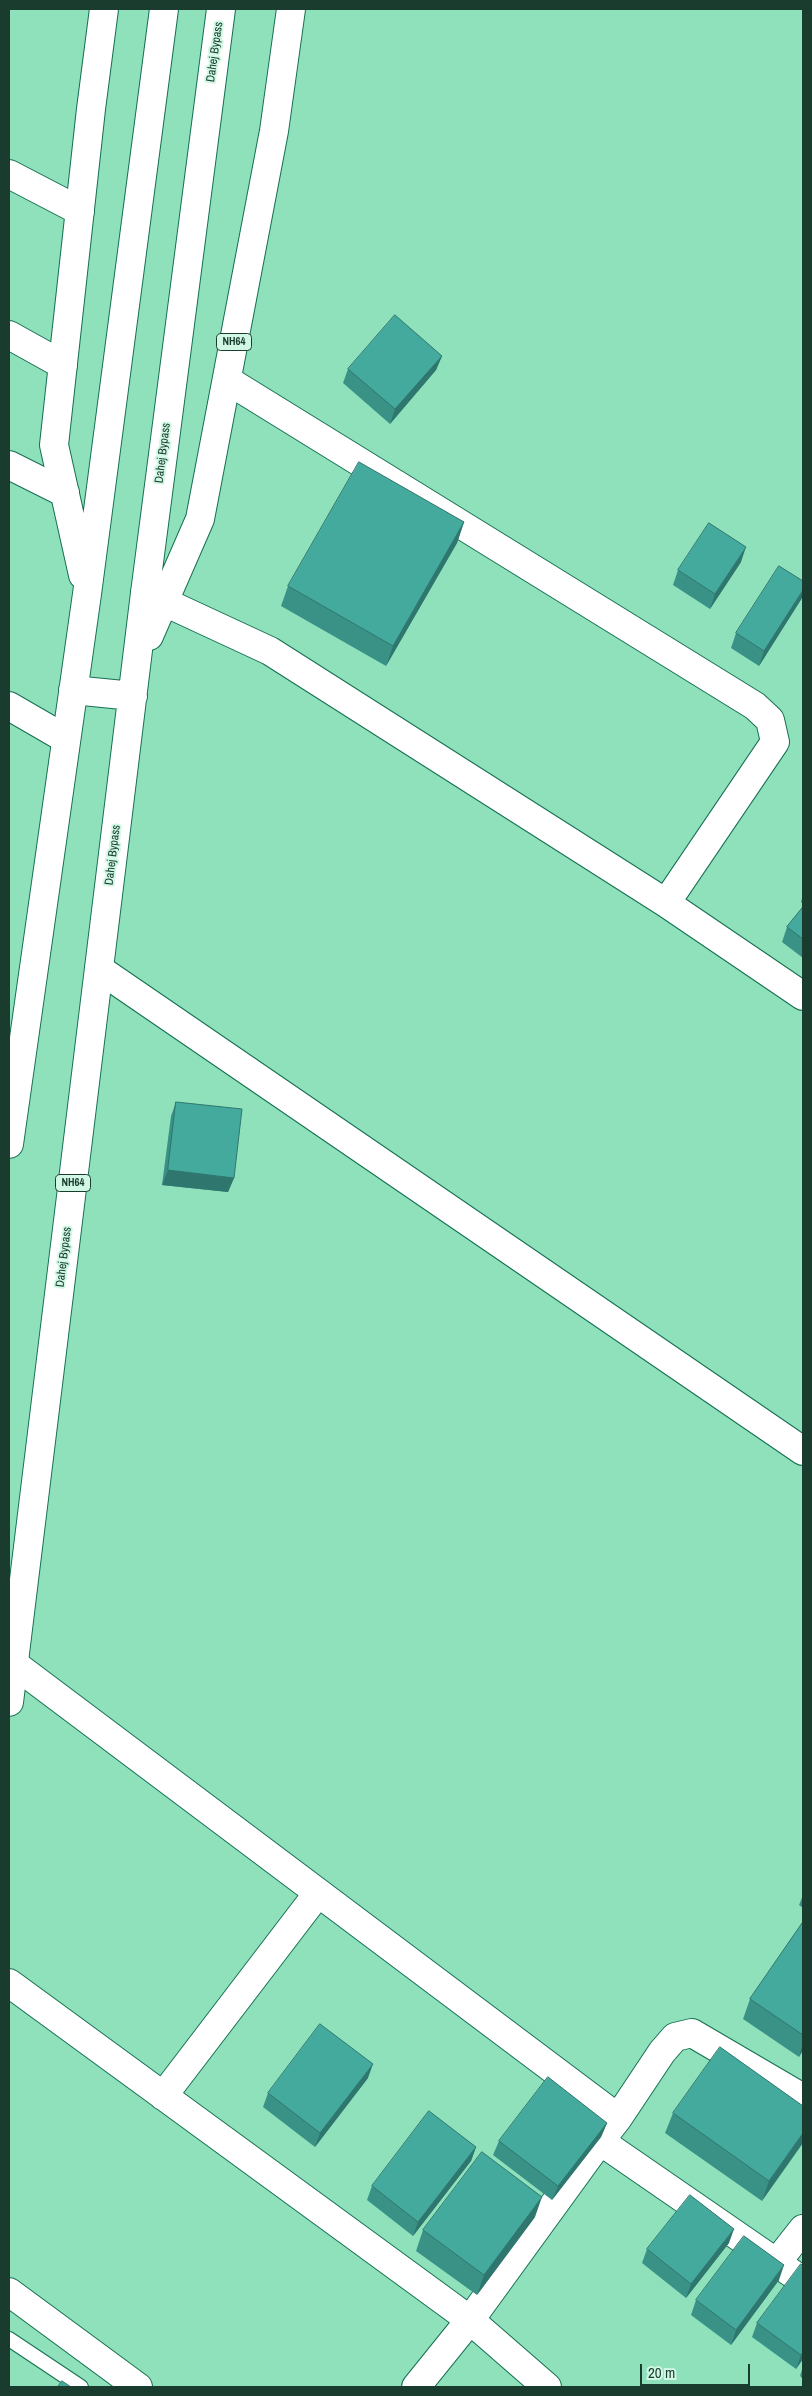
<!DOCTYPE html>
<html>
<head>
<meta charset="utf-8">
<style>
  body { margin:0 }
  #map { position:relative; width:812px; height:2396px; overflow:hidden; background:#8fe1bc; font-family:"Archivo Narrow",sans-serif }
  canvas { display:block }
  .frame { position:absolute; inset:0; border:10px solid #1a3c2e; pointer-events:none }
  .scale { position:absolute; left:640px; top:2364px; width:110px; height:22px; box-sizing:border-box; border:2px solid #1a3c2e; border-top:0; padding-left:6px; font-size:15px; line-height:18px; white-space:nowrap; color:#1a3c2e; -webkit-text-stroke:4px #d1f8e5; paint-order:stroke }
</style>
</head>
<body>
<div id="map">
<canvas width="812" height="2396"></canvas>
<div class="frame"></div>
<div class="scale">20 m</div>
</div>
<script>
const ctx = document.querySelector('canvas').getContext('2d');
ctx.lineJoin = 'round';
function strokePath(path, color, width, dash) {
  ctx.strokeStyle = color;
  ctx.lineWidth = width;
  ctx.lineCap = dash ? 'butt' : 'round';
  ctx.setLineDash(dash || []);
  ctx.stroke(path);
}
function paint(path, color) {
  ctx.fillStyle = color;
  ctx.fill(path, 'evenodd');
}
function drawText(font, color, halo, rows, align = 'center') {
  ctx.font = font + ' "Archivo Narrow",sans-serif';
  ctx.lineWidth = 4;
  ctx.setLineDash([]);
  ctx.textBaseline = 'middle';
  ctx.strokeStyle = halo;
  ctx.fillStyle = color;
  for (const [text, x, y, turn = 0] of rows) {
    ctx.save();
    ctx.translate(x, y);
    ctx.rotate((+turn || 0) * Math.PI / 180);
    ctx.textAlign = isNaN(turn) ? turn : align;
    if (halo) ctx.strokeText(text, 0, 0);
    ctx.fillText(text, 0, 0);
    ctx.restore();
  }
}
const service = new Path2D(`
  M 9,2339 L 81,2387`);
const minor = new Path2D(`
  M 9,174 L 80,211
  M 9,335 L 63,365
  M 227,380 L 755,706 L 770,720 L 775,742 L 666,903
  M 9,465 L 65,493
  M 145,593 L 270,651 L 666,903 L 803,996
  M 9,706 L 66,739
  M 99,969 L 803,1451
  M 14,1664 L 618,2118 L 600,2141 L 803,2281
  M 9,1983 L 470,2320 L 547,2387
  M 163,2096 L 318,1893
  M 618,2118 L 662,2052 L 675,2037 L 692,2033 L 803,2098
  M 777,2262 L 803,2229
  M 9,2292 L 138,2387
  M 416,2387 L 470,2320 L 600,2141`);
const trunk = new Path2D(`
  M 83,575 L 54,445 L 91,109 L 104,9
  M 149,636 L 200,519 L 274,131 L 291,9
  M 73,690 L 133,696
  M 9,1144 L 87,594 L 164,9
  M 9,1702 L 145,593 L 221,9`);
strokePath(service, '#157051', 16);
strokePath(minor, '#157051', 30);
strokePath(trunk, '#157051', 30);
strokePath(service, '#fff', 14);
strokePath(minor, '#fff', 28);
strokePath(trunk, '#fff', 28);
paint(new Path2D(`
  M 442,356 L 436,370 L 390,424 L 343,383 L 348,369 Z
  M 464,522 L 457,543 L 386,666 L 281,606 L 288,586 Z
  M 741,562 L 710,609 L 673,585 L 678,570 Z
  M 802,598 L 759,666 L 731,648 L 736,633 Z
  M 803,895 L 803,904 L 801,902 Z
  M 803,907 L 803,958 L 782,942 L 787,927 Z
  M 176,1102 L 234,1178 L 228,1192 L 162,1185 L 171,1116 Z
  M 803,1895 L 803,1908 L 799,1905 Z
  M 803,1922 L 803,2050 L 799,2057 L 743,2019 L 750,1999 Z
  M 368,2078 L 315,2147 L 263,2107 L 268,2093 Z
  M 803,2106 L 762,2201 L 665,2133 L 673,2113 Z
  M 607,2123 L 601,2137 L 552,2200 L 493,2155 L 499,2141 Z
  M 476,2147 L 471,2161 L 413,2236 L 367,2200 L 372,2186 Z
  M 535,2217 L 477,2295 L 416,2251 L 423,2230 Z
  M 729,2243 L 686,2298 L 642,2263 L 647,2249 Z
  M 803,2266 L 803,2359 L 796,2369 L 752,2337 L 757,2323 Z
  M 779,2280 L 731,2345 L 691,2315 L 696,2300 Z
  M 803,2366 L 803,2379 L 800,2376 Z`), '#3a9287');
paint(new Path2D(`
  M 442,356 L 436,370 L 390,424 L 395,409 Z
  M 464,522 L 457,543 L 386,666 L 393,646 Z
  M 746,547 L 741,562 L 710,609 L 715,594 Z
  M 803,590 L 803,595 L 802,598 L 759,666 L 764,651 Z
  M 168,1170 L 234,1178 L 228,1192 L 162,1185 Z
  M 803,2044 L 803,2050 L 799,2057 Z
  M 373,2064 L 368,2078 L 315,2147 L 320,2133 Z
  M 607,2123 L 601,2137 L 552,2200 L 558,2186 Z
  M 803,2133 L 803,2143 L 762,2201 L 769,2181 Z
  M 476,2147 L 471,2161 L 413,2236 L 418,2222 Z
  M 542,2197 L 535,2217 L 477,2295 L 484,2275 Z
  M 734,2229 L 729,2243 L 686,2298 L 691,2284 Z
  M 784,2265 L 779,2280 L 731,2345 L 736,2330 Z
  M 803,2352 L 803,2359 L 796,2369 L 801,2355 Z`), '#2f776e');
const building = new Path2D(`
  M 395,315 L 442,356 L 395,409 L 348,369 Z
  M 359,462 L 464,522 L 393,646 L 288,586 Z
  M 709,523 L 746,547 L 715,594 L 678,570 Z
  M 779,566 L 803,581 L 803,590 L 764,651 L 736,633 Z
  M 803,907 L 803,939 L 787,927 Z
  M 176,1102 L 242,1109 L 234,1178 L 168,1170 Z
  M 803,1922 L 803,2035 L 750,1999 Z
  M 320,2024 L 373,2064 L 320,2133 L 268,2093 Z
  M 720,2047 L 803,2106 L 803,2133 L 769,2181 L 673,2113 Z
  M 548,2077 L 607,2123 L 558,2186 L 499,2141 Z
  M 429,2111 L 476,2147 L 418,2222 L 372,2186 Z
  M 482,2152 L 542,2197 L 484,2275 L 423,2230 Z
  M 690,2195 L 734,2229 L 691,2284 L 647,2249 Z
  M 744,2236 L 784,2265 L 736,2330 L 696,2300 Z
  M 801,2264 L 803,2266 L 803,2352 L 801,2355 L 757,2323 Z
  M 62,2381 L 71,2387 L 58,2387 Z`);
paint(building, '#43aa9d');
strokePath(building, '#2f776e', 1);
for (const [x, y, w] of [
  [234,342,35],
  [73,1183,35]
]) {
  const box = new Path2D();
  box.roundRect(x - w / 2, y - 8.5, w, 17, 4);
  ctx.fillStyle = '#d1f8e5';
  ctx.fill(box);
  strokePath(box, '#1a3c2e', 1);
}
drawText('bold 11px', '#1a3c2e', null, [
  ["NH64",234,342],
  ["NH64",73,1183]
]);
drawText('12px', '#1a3c2e', '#d1f8e5', [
  ["Dahej Bypass",215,52,-82],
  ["Dahej Bypass",163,453,-83],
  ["Dahej Bypass",113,855,-83],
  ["Dahej Bypass",64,1257,-83]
]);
</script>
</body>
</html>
